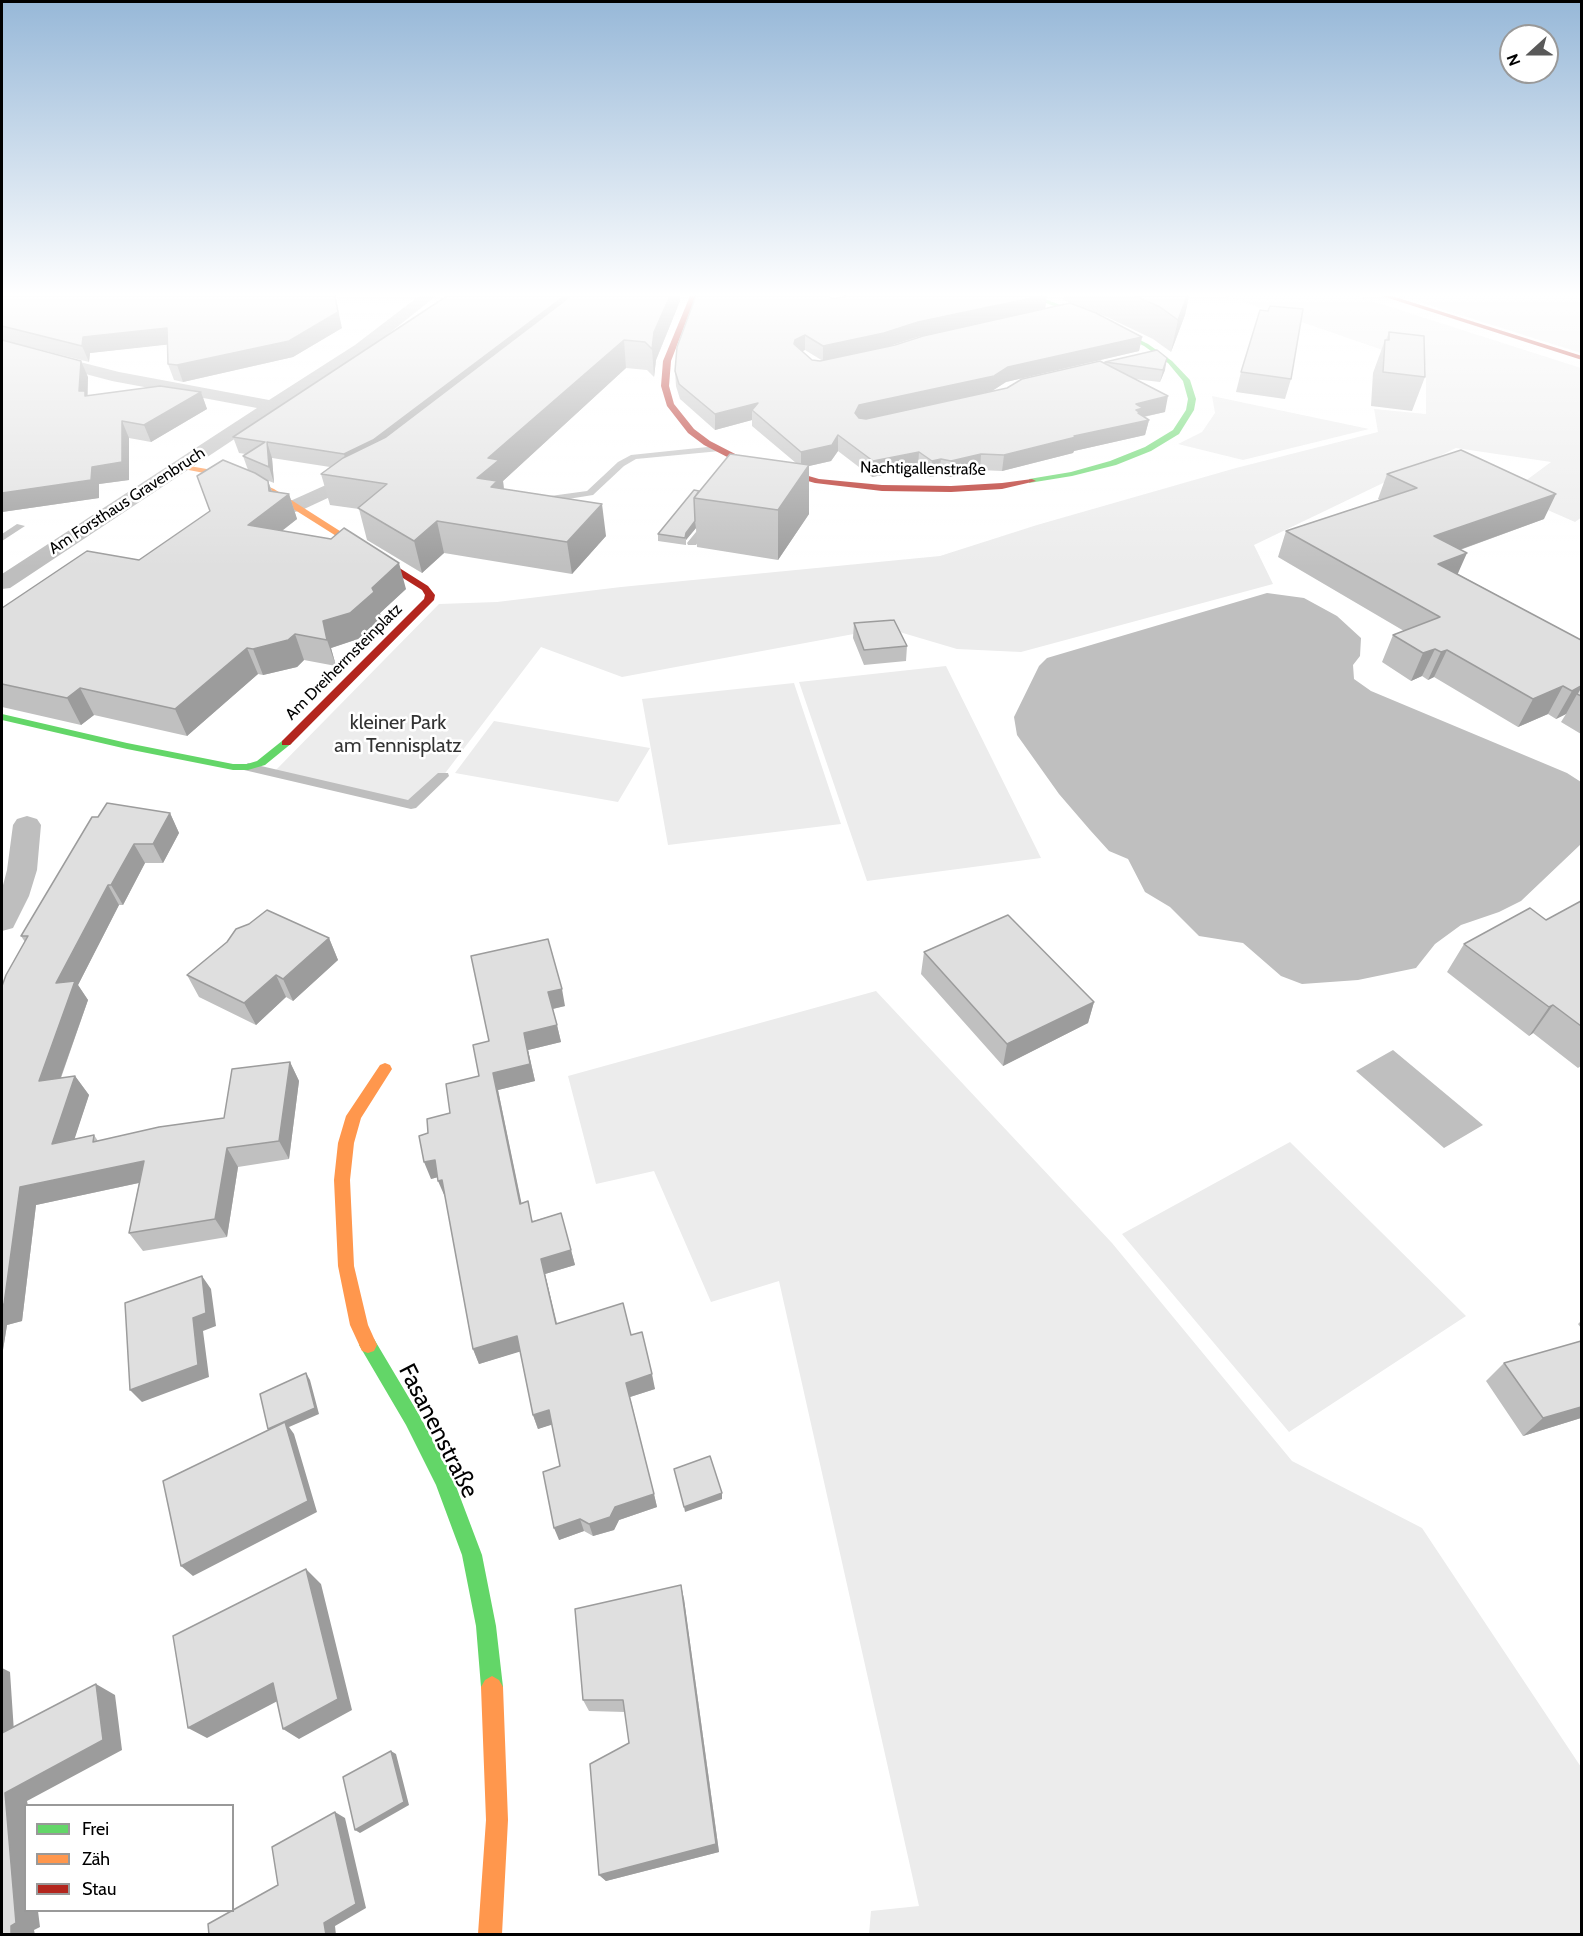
<!DOCTYPE html>
<meta charset="utf-8">
<style>
body{margin:0}
#map{position:relative;width:1583px;height:1936px;overflow:hidden;background:#fff;font-family:Cabin,sans-serif}
canvas{display:block}
.frame{position:absolute;inset:0;border:3px solid #000;pointer-events:none}
.legend{position:absolute;left:24px;top:1804px;width:210px;height:108px;box-sizing:border-box;background:#fff;border:2px solid #999;margin:0;padding:8px 10px;list-style:none;font-size:18px;color:#000}
.legend li{display:flex;align-items:center;gap:12px;height:30px}
.legend b{width:30px;border:2px solid #999}
.north{position:absolute;left:1499px;top:24px;width:60px;height:60px;box-sizing:border-box;background:#fff;border:2px solid #999;border-radius:50%;rotate:249deg;font-size:16px;font-weight:700;line-height:24px;text-align:center;color:#000}
.north::after{content:'';display:block;margin:auto;width:21px;height:27px;background:#595959;clip-path:polygon(50% 0,100% 100%,50% 72%,0 100%)}
</style>
<div id="map">
<canvas width="1583" height="1936"></canvas>
<div class="frame"></div>
<ul class="legend">
<li><b style="height:8px;background:#63d668"></b>Frei</li>
<li><b style="height:8px;background:#ff974d"></b>Zäh</li>
<li><b style="height:8px;background:#b3261e"></b>Stau</li>
</ul>
<div class="north">N</div>
</div>
<script>
const c = document.querySelector('canvas').getContext('2d');
c.lineJoin = 'round';
function paint(path, color) {
  c.fillStyle = color;
  c.fill(path, 'evenodd');
}
function poly(rows) {
  const path = new Path2D();
  for (const r of rows) {
    path.moveTo(r[0], r[1]);
    for (let i = 2; i < r.length; i += 2) path.lineTo(r[i], r[i + 1]);
  }
  return path;
}
function strokePath(path, color, width, dash) {
  c.strokeStyle = color;
  c.lineWidth = width;
  c.lineCap = dash ? 'butt' : 'round';
  c.setLineDash(dash || []);
  c.stroke(path);
}
function write(font, color, halo, rows, align = 'center') {
  c.font = font + ' Cabin,sans-serif';
  c.lineWidth = 5;
  c.setLineDash([]);
  c.textBaseline = 'middle';
  c.strokeStyle = halo;
  c.fillStyle = color;
  for (const [text, x, y, turn = 0] of rows) {
    c.save();
    c.translate(x, y);
    c.rotate((+turn || 0) * Math.PI / 180);
    c.textAlign = isNaN(turn) ? turn : align;
    if (halo) c.strokeText(text, 0, 0);
    c.fillText(text, 0, 0);
    c.restore();
  }
}
const green = poly([
 [1226,296,1356,296,1581,368,1582,517,1575,522,1509,493,1551,462,1456,448,1254,545,1273,584,1021,652,957,649,886,628,622,677,541,647,443,776,411,805,273,773,439,604,497,602,621,587,940,556,1037,525,1236,468,1378,432,1374,409,1426,414,1426,365],
 [1400,296,1581,296,1581,353],
 [1212,396,1369,429,1243,460,1178,444,1202,432,1215,413],
 [946,666,1041,858,867,881,799,682],
 [794,683,841,824,668,845,642,699],
 [494,721,650,748,618,802,455,773],
 [876,991,1112,1243,1292,1461,1422,1528,1581,1767,1581,1934,869,1934,871,1911,919,1906,779,1281,711,1302,654,1171,596,1184,568,1076],
 [1290,1142,1466,1316,1289,1432,1122,1234]
]);
const water = poly([
 [1267,593,1304,598,1337,616,1361,638,1360,656,1353,665,1354,679,1371,691,1567,773,1581,782,1581,844,1521,901,1499,912,1461,925,1435,944,1416,968,1358,980,1302,984,1281,976,1243,943,1199,936,1170,907,1145,892,1128,859,1109,851,1090,830,1059,794,1017,735,1014,717,1039,666,1047,658],
 [1393,1050,1483,1125,1444,1148,1356,1071]
]);
const lane = poly([
 [717,446,720,447,720,451,636,459,624,466,593,495,543,503,538,500,543,497,587,491,618,462,631,455,717,446],
 [705,521,713,523,696,545,688,545,687,543,705,521],
 [17,524,25,526,2,541,2,534,17,524],
 [248,763,408,800,438,773,448,773,449,776,416,808,411,809,244,770,242,767,248,763]
]);
const street = poly([
 [419,296,436,296,367,351,10,588,2,589,2,574,257,408,112,381,2,352,2,342,119,372,269,400,355,345,419,296],
 [366,467,373,469,376,473,373,477,302,510,295,512,288,510,285,506,288,502,366,467],
 [27,816,37,819,41,825,37,870,29,896,13,928,2,931,2,889,7,870,13,825,17,819,27,816]
]);
const fast = poly([
 [1028,296,1037,296,1102,321,1148,344,1172,361,1190,380,1196,399,1194,410,1179,434,1151,451,1116,465,1072,476,1029,483,1029,479,1071,472,1110,461,1145,447,1173,430,1186,410,1188,399,1183,381,1168,363,1144,346,1098,323,1028,296],
 [2,714,127,743,233,764,247,764,257,761,282,741,286,740,292,743,265,765,248,770,233,770,127,749,2,720,2,714],
 [368,1337,374,1339,418,1413,451,1473,482,1555,496,1626,503,1687,499,1694,492,1698,485,1694,481,1687,476,1626,462,1555,436,1485,406,1425,359,1345,362,1339,368,1337]
]);
const slow = poly([
 [178,464,241,475,274,489,376,554,368,556,268,493,236,479,178,468,178,464],
 [385,1063,390,1065,392,1069,361,1118,354,1143,350,1180,354,1266,368,1325,377,1345,374,1351,368,1353,362,1351,350,1325,338,1266,334,1180,338,1143,346,1116,380,1065,385,1063],
 [492,1676,499,1680,503,1687,508,1820,502,1934,478,1934,486,1820,481,1687,485,1680,492,1676]
]);
const jam = poly([
 [690,296,696,296,671,361,669,386,674,404,694,429,710,441,739,456,819,479,882,485,951,486,1002,483,1032,479,1036,481,1002,489,951,492,882,491,815,483,733,460,704,445,688,433,667,406,661,386,663,361,690,296],
 [1382,296,1392,296,1582,356,1582,360,1382,296],
 [368,552,374,552,428,586,435,595,434,600,290,745,282,745,282,741,424,599,425,595,422,590,368,556,368,552]
]);
const wall = poly([
 [2,296,342,328,293,357,183,382,174,380,168,364,168,344,90,353,89,362,30,347,88,377,88,396,201,392,207,409,151,442,129,438,129,480,99,484,99,498,2,512],
 [847,296,1047,296,1045,309,917,337,889,346,1142,337,1139,351,1006,382,992,391,1007,388,1105,362,1165,370,1160,382,1134,379,1165,412,1144,417,1149,420,1145,435,1074,451,1073,453,1002,471,980,470,950,477,939,475,930,477,918,468,872,477,838,451,831,461,809,466,809,514,778,560,697,547,696,528,686,540,686,545,658,541,658,534,699,491,796,463,752,426,752,420,715,430,680,399,676,386,675,371,833,299],
 [805,350,823,361,820,361,812,360,802,351],
 [1064,296,1189,296,1185,315,1171,352,1153,339,1107,317,1063,300],
 [680,301,656,360,654,377,647,370,626,368,503,481,504,489,606,536,572,574,444,553,422,573,367,540,359,509,330,505,321,474,330,467,272,458,274,483,264,479,268,481,272,491,289,494,297,519,282,531,406,589,380,613,381,618,358,639,331,648,336,666,304,660,297,667,263,675,258,674,187,736,94,715,81,725,2,707,2,608,139,560,210,511,248,470,243,456,246,454,239,453,233,437],
 [1268,311,1291,379,1285,399,1236,392,1241,372],
 [1389,332,1425,377,1412,411,1371,406,1373,373,1385,340,1386,340],
 [1387,474,1544,519,1460,550,1458,574,1581,640,1581,734,1561,722,1566,714,1556,719,1548,714,1518,727,1434,677,1428,680,1422,676,1411,681,1382,662,1393,635,1404,631,1278,557,1286,531,1380,500,1378,499],
 [854,623,907,646,906,661,864,665,853,638],
 [170,813,179,833,163,863,145,863,123,905,119,905,78,985,88,1000,61,1078,75,1076,89,1095,74,1139,94,1135,98,1141,224,1118,290,1062,299,1081,289,1159,238,1167,227,1237,143,1251,129,1233,139,1183,36,1205,22,1321,7,1325,3,1350,25,942,21,936],
 [1581,901,1581,1066,1578,1068,1533,1033,1529,1036,1447,972,1464,944,1546,920],
 [329,938,338,960,293,1001,286,997,256,1025,199,997,187,975],
 [924,952,1094,1002,1088,1023,1003,1066,921,974],
 [471,956,565,1006,553,1009,561,1042,528,1050,535,1081,498,1090,521,1203,533,1221,561,1213,575,1265,545,1274,557,1323,631,1335,655,1389,630,1397,657,1507,619,1520,614,1530,593,1536,584,1531,559,1540,560,1466,552,1424,538,1429,533,1415,520,1351,479,1364,473,1349,445,1197,438,1177,431,1179,428,1133,450,1113,479,1076,489,1041],
 [1581,1321,1581,1328,1578,1324],
 [1504,1363,1581,1418,1523,1436,1486,1381],
 [684,1599,719,1852,606,1881,599,1875,629,1743,625,1712,589,1711,583,1700]
]);
const shadedWall = poly([
 [335,296,342,328,293,357,183,382,177,365],
 [566,296,631,296,348,470,344,454,563,297],
 [670,296,680,296,680,301,656,360,654,377,652,349,654,332],
 [1041,296,1047,296,1045,309,917,337,883,348,823,361,823,346,918,322],
 [1187,296,1189,296,1185,315,1171,352,1178,320],
 [167,328,173,344,90,353,89,362,82,346,83,337],
 [805,335,805,350,795,355,795,340],
 [1142,337,1139,351,1006,382,992,391,859,421,855,413,859,405,1008,367],
 [624,340,626,368,503,481,504,491,497,518,477,478,488,458],
 [1167,358,1165,370,1160,382,1163,370],
 [81,361,88,377,87,395,93,407,79,391],
 [201,392,207,409,151,442,144,425],
 [1168,396,1165,412,1142,417,1149,420,1145,435,1074,451,1073,453,1002,471,1004,455,1074,436,1136,404],
 [758,403,752,410,752,420,715,430,715,414],
 [122,421,129,438,129,480,99,484,99,498,2,512,2,493,92,467],
 [838,435,838,451,831,461,809,466,809,514,778,560,778,510,801,468,801,452],
 [267,442,272,458,274,483,269,467],
 [919,452,918,468,872,477,873,461],
 [981,454,980,470,950,477,951,461],
 [941,459,939,475,930,477,932,461],
 [268,481,276,504,289,494,297,519,257,550,248,525,269,491],
 [1556,494,1544,519,1423,563,1434,536],
 [602,504,606,536,572,574,567,542],
 [437,521,444,553,422,573,414,541],
 [695,521,696,528,686,540,686,545,686,533],
 [1467,553,1455,580,1438,564],
 [399,563,406,589,380,613,381,618,358,639,331,648,336,666,327,640,323,621,372,588],
 [295,634,304,660,297,667,263,675,253,649],
 [247,648,258,674,187,736,175,709],
 [1435,649,1422,676,1411,681,1423,653],
 [1447,650,1434,677,1428,680,1441,652],
 [1563,686,1548,714,1518,727,1533,699],
 [1581,687,1566,714,1556,719,1572,691],
 [80,688,94,715,81,725,67,698],
 [170,813,179,833,163,863,153,844],
 [134,844,145,863,123,905,111,885],
 [108,885,119,905,78,985,88,1000,53,1099,39,1081,56,983],
 [329,938,338,960,293,1001,283,979],
 [276,975,286,997,256,1025,244,1003],
 [562,989,565,1006,552,1009,548,992],
 [1094,1002,1088,1023,1003,1066,1007,1044],
 [1553,1005,1533,1033,1529,1036,1549,1007],
 [557,1025,561,1042,528,1050,535,1081,498,1090,525,1220,520,1204,493,1073,524,1033],
 [290,1062,299,1081,289,1159,279,1141],
 [75,1076,89,1095,67,1162,52,1144],
 [227,1148,238,1167,227,1237,215,1219],
 [435,1160,442,1176,431,1179,424,1162],
 [144,1161,157,1179,36,1205,22,1321,7,1325,3,1350,2,1350,2,1305,20,1187],
 [442,1180,445,1197,438,1181],
 [571,1250,575,1265,545,1274,560,1339,556,1324,541,1259],
 [202,1276,211,1289,216,1326,203,1331,209,1377,142,1402,130,1390],
 [517,1336,522,1351,479,1364,473,1349],
 [306,1373,310,1380,319,1414,289,1427,294,1434,317,1512,193,1576,181,1566,273,1435],
 [652,1374,655,1389,630,1397,626,1383],
 [1581,1407,1581,1418,1523,1436,1543,1418],
 [549,1410,554,1424,538,1429,533,1415],
 [722,1493,722,1499,685,1512,684,1507],
 [654,1494,657,1507,619,1520,614,1530,593,1536,589,1524,615,1507],
 [580,1519,584,1531,559,1540,554,1528],
 [306,1569,321,1584,352,1710,299,1739,283,1729],
 [681,1585,684,1599,719,1852,606,1881,599,1875],
 [2,1668,10,1672,15,1747,2,1741],
 [273,1683,289,1695,207,1738,188,1728],
 [96,1684,115,1695,122,1750,27,1801,28,1806,26,1806,26,1911,38,1911,40,1927,34,1930,35,1935,11,1935,5,1793],
 [391,1751,396,1754,409,1805,360,1833,355,1830],
 [335,1812,345,1818,366,1908,335,1926,336,1935,326,1935,324,1923]
]);
const building = poly([
 [2,296,335,296,338,312,289,341,177,365,168,364,167,328,83,337,82,346,2,326,2,296],
 [447,296,566,296,563,297,373,440,344,454,267,442,269,467,243,456,265,442,233,437,447,296],
 [571,296,670,296,654,332,652,349,645,342,624,340,488,458,499,460,477,478,497,481,491,487,602,504,567,542,437,521,414,541,358,508,387,484,321,474,343,458,386,437,571,296],
 [696,296,828,296,833,299,847,296,1041,296,918,322,884,333,823,346,805,335,795,340,794,344,812,360,820,361,895,345,923,336,1070,303,1096,313,1142,337,1008,367,994,376,859,405,855,413,859,418,866,419,1007,388,1022,379,1100,361,1168,396,1136,404,1143,408,1136,410,1141,413,1138,413,1149,420,1074,436,1076,437,1004,455,981,454,951,461,941,459,932,461,919,452,873,461,838,435,832,445,801,452,752,410,758,403,715,414,679,384,675,371,677,347,696,296],
 [1135,296,1187,296,1178,320,1160,307,1135,296],
 [1270,306,1303,309,1291,379,1241,372,1260,310,1268,311,1270,306],
 [1389,332,1424,336,1425,377,1383,372,1385,340,1389,340,1389,332],
 [2,340,81,361,79,391,85,391,85,396,160,386,201,392,144,425,122,421,122,462,92,467,91,480,2,493,2,340],
 [1157,350,1167,358,1163,370,1105,362,1157,350],
 [1461,450,1556,494,1434,536,1467,553,1438,564,1581,640,1581,686,1572,691,1563,686,1533,699,1447,650,1441,652,1435,649,1423,653,1393,635,1440,617,1286,531,1417,488,1387,474,1461,450],
 [730,454,809,465,778,510,694,498,730,454],
 [223,460,255,473,268,481,269,491,289,494,248,525,331,539,344,528,399,563,372,588,374,592,350,613,323,621,327,640,295,634,288,640,253,649,247,648,175,709,80,688,67,698,2,684,2,608,87,551,139,560,210,511,197,476,223,460],
 [694,490,699,491,694,498,695,521,686,533,685,538,658,534,694,490],
 [894,620,907,646,864,650,854,623,894,620],
 [1581,687,1581,696,1577,694,1581,687],
 [107,803,170,813,153,844,134,844,111,885,108,885,56,983,75,981,39,1081,75,1076,52,1144,94,1135,93,1142,159,1127,224,1118,232,1069,290,1062,279,1141,227,1148,215,1219,129,1233,144,1161,20,1187,4,1304,2,1305,2,986,6,975,28,936,21,936,92,817,98,817,107,803],
 [1581,901,1581,1026,1553,1005,1549,1007,1464,944,1530,908,1546,920,1581,901],
 [267,910,329,938,283,979,276,975,244,1003,187,975,227,942,236,929,249,924,267,910],
 [1008,915,1094,1002,1007,1044,924,952,1008,915],
 [548,939,562,989,548,992,557,1025,524,1033,530,1064,493,1073,520,1204,528,1201,532,1222,561,1213,571,1250,541,1259,556,1324,623,1303,631,1335,642,1332,652,1374,626,1383,654,1494,615,1507,610,1517,589,1524,580,1519,554,1528,543,1472,560,1466,549,1410,533,1415,517,1336,473,1349,442,1180,438,1181,435,1160,424,1162,419,1136,428,1133,427,1119,450,1113,446,1084,479,1076,473,1045,489,1041,471,956,548,939],
 [202,1276,206,1313,193,1318,198,1365,130,1390,125,1303,202,1276],
 [1581,1341,1581,1407,1543,1418,1504,1363,1581,1341],
 [306,1373,315,1408,268,1429,260,1394,306,1373],
 [285,1422,308,1501,181,1566,163,1481,285,1422],
 [710,1456,722,1493,684,1507,674,1469,710,1456],
 [306,1569,338,1699,283,1729,273,1683,188,1728,173,1636,306,1569],
 [681,1585,716,1844,599,1875,590,1764,629,1743,623,1700,583,1700,575,1609,681,1585],
 [96,1684,103,1740,5,1793,16,1923,11,1926,11,1935,2,1935,2,1733,96,1684],
 [391,1751,404,1802,355,1830,343,1777,391,1751],
 [335,1812,356,1904,324,1923,326,1935,209,1935,208,1924,278,1885,272,1847,335,1812]
]);
const farStreetnames = [
 ["Nachtigallenstraße",923,469,1],
 ["Am Forsthaus Gravenbruch",127,501,-33],
 ["Am Dreiherrnsteinplatz",344,662,-45]
];
const parkNames = [
 ["kleiner Park",398,723],
 ["am Tennisplatz",398,746]
];
const nearStreetnames = [
 ["Fasanenstraße",438,1431,63]
];
paint(green, '#ececec');
paint(water, '#bfbfbf');
paint(lane, '#bebebe');
paint(street, '#bebebe');
paint(fast, '#63d668');
paint(slow, '#ff974d');
paint(jam, '#b3261e');
paint(wall, '#c0c0c0');
paint(shadedWall, '#9c9c9c');
paint(building, '#dfdfdf');
strokePath(building, '#9c9c9c', 1.5);
const sky = c.createLinearGradient(0, 0, 0, 567);
sky.addColorStop(0, '#97b8d8');
sky.addColorStop(0.52, '#fff');
sky.addColorStop(1, '#ffffff00');
c.fillStyle = sky;
c.fillRect(0, 0, 1583, 567);
write('16px', '#000', '#fff', farStreetnames);
write('20px', '#333', '#fff', parkNames);
write('24px', '#000', '#fff', nearStreetnames);
</script>
